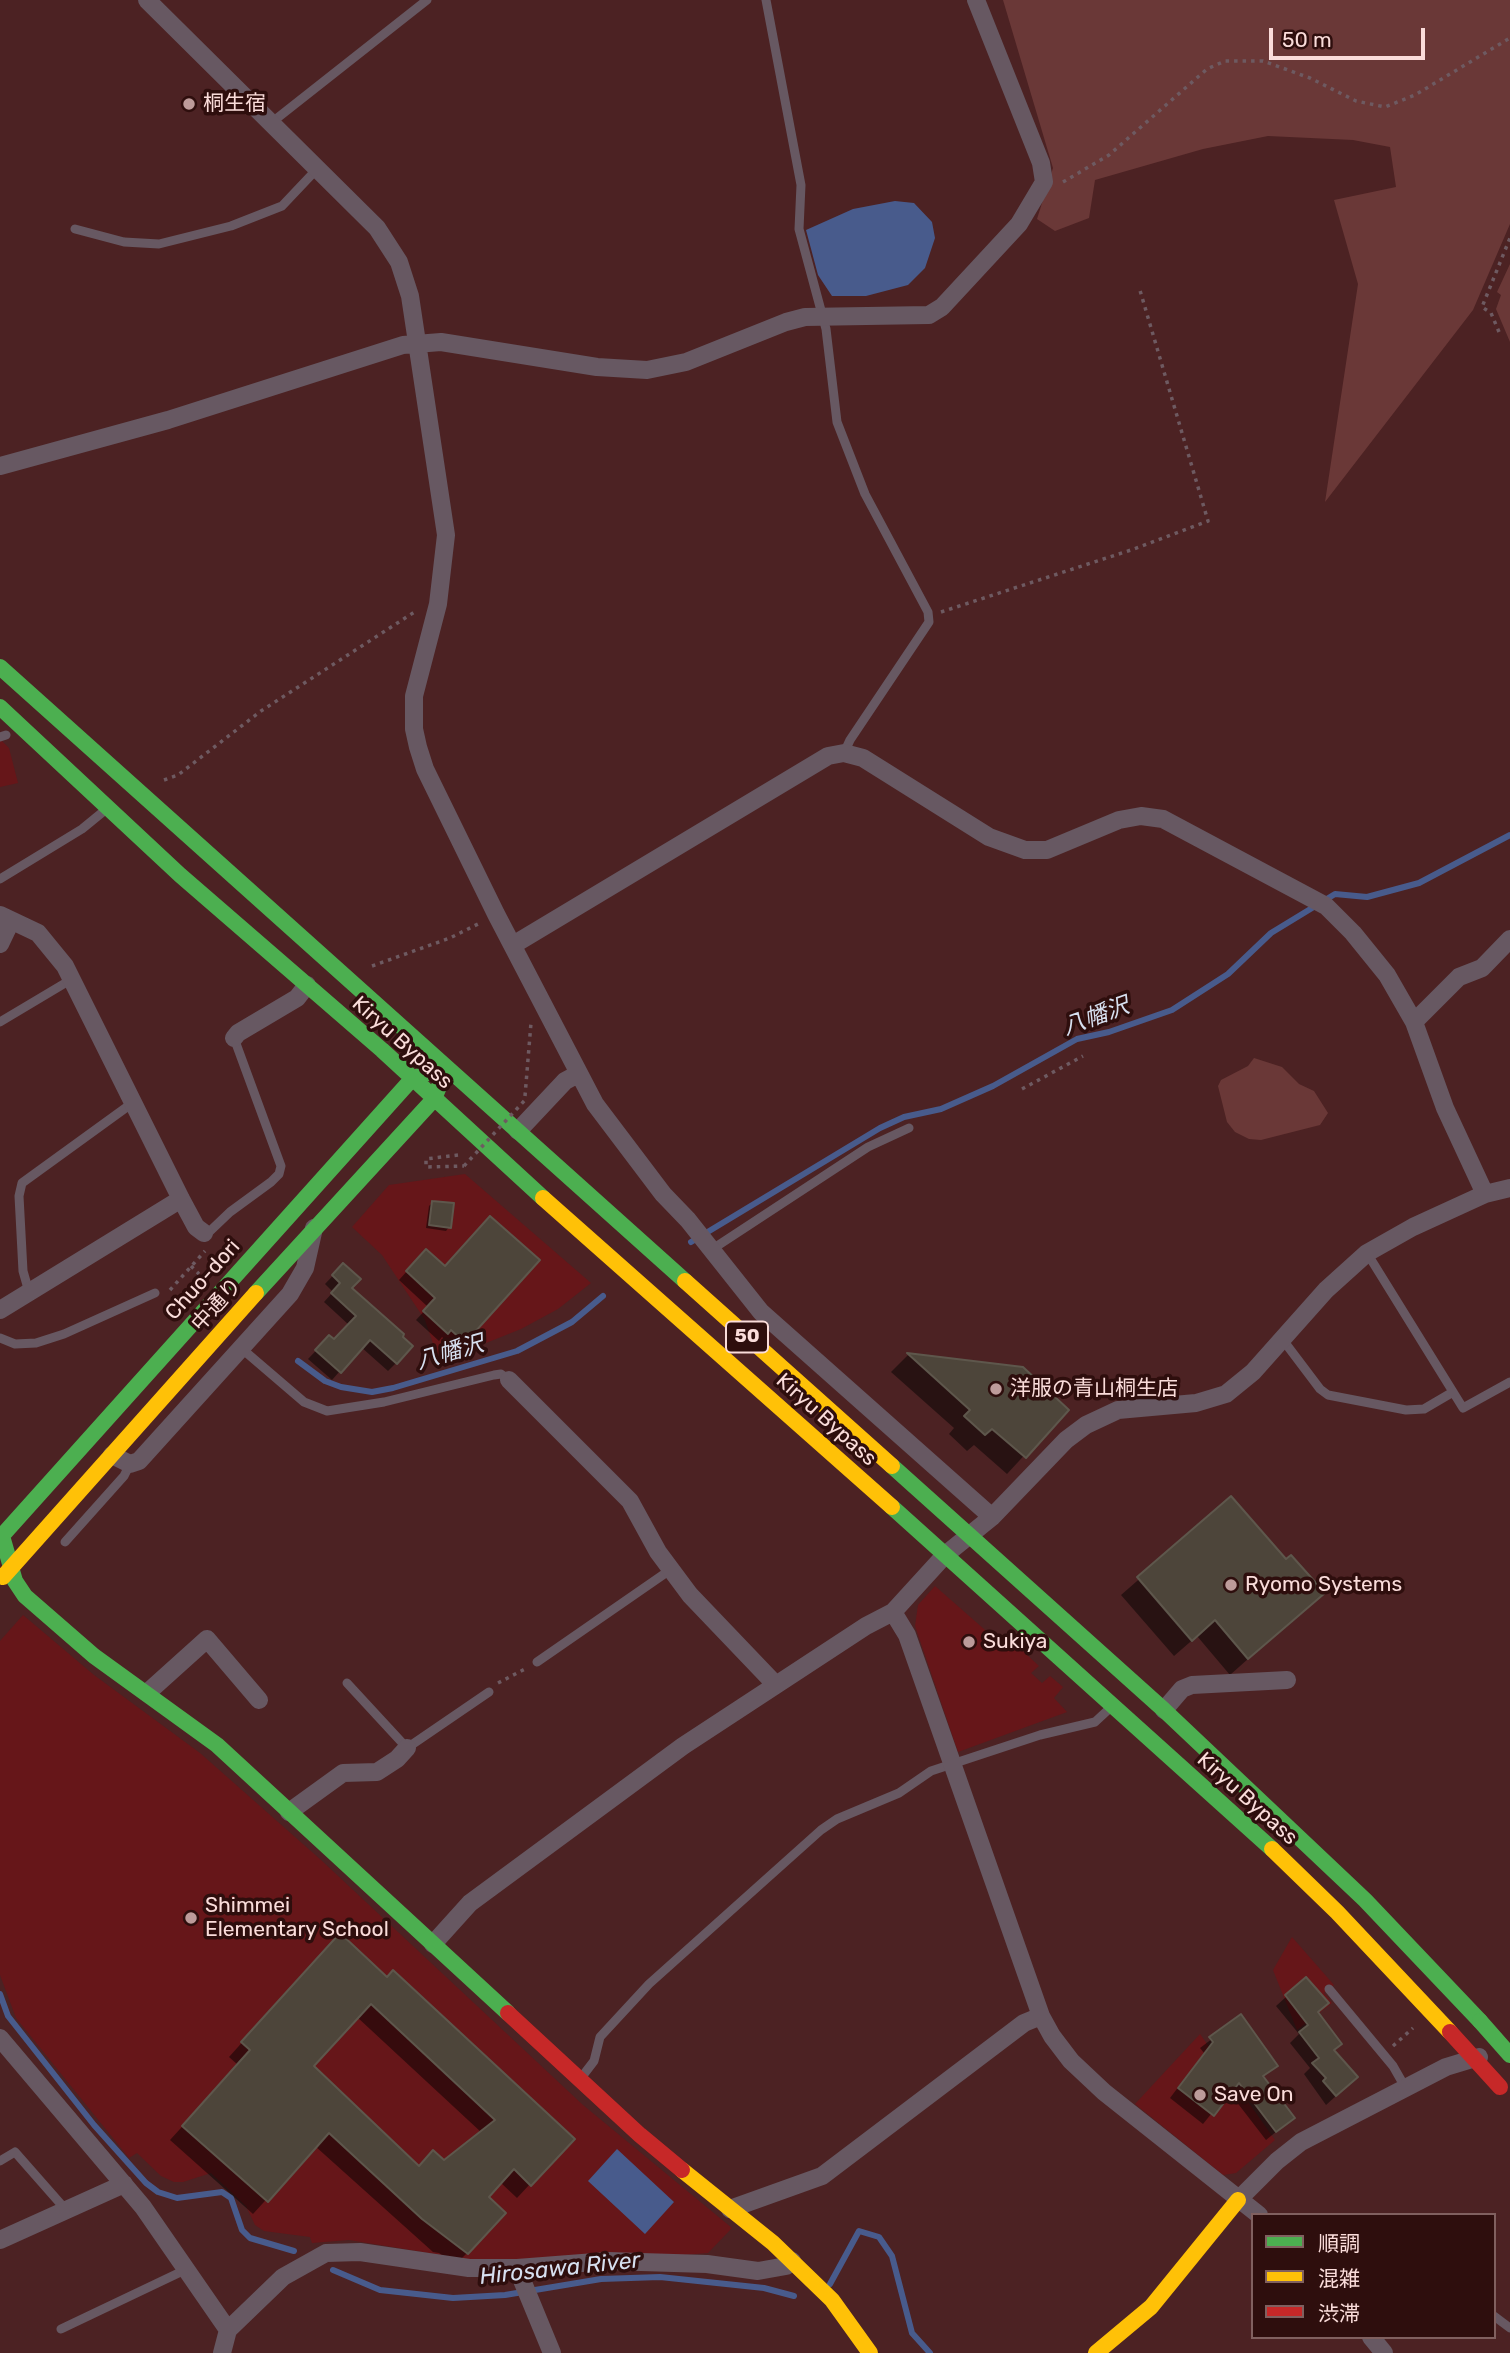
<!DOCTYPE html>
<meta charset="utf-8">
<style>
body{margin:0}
#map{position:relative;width:1510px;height:2353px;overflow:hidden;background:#4c2223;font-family:Rubik,"Noto Sans JP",sans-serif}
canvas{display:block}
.legend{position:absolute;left:1251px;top:2213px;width:245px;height:126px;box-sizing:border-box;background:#2e0e0d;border:2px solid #80605f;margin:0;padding:9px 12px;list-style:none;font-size:21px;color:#fadcda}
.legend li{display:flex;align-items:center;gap:14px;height:35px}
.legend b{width:35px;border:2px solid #80605f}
.scale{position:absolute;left:1269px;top:28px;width:156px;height:32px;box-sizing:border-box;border:4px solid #fadcda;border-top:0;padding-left:9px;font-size:21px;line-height:24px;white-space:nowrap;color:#fadcda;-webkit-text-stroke:5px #2e0e0d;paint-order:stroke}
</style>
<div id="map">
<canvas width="1510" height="2353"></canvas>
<ul class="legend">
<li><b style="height:9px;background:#4caf50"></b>順調</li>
<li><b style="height:9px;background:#ffc107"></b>混雑</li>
<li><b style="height:9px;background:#c62828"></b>渋滞</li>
</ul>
<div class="scale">50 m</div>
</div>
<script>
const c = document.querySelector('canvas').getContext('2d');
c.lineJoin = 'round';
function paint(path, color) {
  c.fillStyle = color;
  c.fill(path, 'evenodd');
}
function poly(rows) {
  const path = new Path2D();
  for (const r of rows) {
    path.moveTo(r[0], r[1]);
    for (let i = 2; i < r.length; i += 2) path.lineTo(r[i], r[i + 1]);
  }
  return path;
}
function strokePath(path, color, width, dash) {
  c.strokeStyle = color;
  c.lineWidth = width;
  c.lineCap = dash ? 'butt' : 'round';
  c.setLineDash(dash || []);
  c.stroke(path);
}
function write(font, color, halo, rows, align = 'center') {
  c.font = font + ' Rubik,"Noto Sans JP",sans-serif';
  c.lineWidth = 7;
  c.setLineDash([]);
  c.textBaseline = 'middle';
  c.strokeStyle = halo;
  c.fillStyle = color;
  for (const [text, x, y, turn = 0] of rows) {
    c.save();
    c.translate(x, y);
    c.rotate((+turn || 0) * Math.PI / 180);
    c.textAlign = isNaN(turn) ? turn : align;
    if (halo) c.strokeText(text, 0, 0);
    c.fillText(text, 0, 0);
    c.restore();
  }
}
const built = poly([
 [0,739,9,748,18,783,0,787],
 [465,1174,591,1283,558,1309,521,1329,476,1347,437,1355,425,1320,382,1255,352,1227,389,1185],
 [935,1586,1001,1644,1008,1637,1039,1666,1031,1673,1042,1683,1050,1676,1063,1687,1054,1698,1067,1712,958,1752,915,1626,918,1605],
 [23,1615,94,1675,200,1753,321,1860,583,2105,732,2228,708,2253,608,2261,466,2259,349,2240,312,2243,310,2237,264,2231,255,2225,246,2206,211,2173,183,2182,174,2182,161,2176,137,2153,129,2158,16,2018,0,1975,0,1641],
 [1292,1937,1334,1985,1324,1993,1332,2003,1297,2030,1273,1970],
 [1200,2034,1275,2140,1236,2173,1223,2175,1135,2104]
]);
const green = poly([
 [1003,0,1510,0,1510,224,1473,310,1325,502,1358,284,1334,200,1396,187,1390,147,1353,140,1268,136,1203,149,1095,180,1089,218,1055,231,1037,219,1053,168],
 [1510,264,1510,342,1496,309,1501,295,1497,292],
 [1254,1058,1282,1067,1299,1084,1314,1091,1328,1113,1320,1125,1261,1140,1249,1139,1235,1132,1227,1122,1218,1086,1221,1080,1248,1066]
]);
const water = poly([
 [895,201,914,203,932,222,935,238,925,268,908,285,866,296,832,296,818,275,806,230,853,209],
 [617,2149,674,2202,645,2234,588,2181]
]);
const shadow = poly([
 [433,1202,449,1227,446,1231,426,1228,429,1206],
 [418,1259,445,1268,537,1260,456,1350,442,1337,439,1341,416,1320,428,1307,399,1280],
 [343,1265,350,1288,396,1363,388,1371,361,1347,332,1380,308,1359,329,1337,334,1341,349,1325,324,1302,333,1292,325,1284],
 [908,1355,1022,1369,1066,1410,1007,1474,974,1445,967,1451,949,1434,954,1428,891,1372],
 [1231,1499,1286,1562,1322,1593,1230,1675,1197,1636,1174,1656,1121,1595],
 [326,1949,386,1979,572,2139,517,2198,500,2182,486,2197,468,2252,455,2265,439,2253,433,2252,315,2146,253,2214,170,2140,238,2065,229,2057],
 [357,2017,482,2133,444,2162,418,2168,312,2066],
 [1306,1979,1346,2087,1326,2105,1304,2074,1310,2068,1290,2043,1299,2034,1276,2006],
 [1241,2017,1276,2065,1262,2078,1293,2118,1266,2140,1229,2092,1203,2124,1170,2098,1204,2053,1200,2048]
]);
const stream = poly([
 [691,1242,880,1128,904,1117,941,1109,993,1086,1077,1039,1109,1032,1172,1010,1228,974,1271,933,1335,894,1367,897,1419,883,1510,835],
 [298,1361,325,1381,341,1387,372,1392,393,1388,517,1351,572,1322,603,1296],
 [0,1994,8,2016,94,2125,146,2183,158,2192,177,2198,222,2192,231,2198,242,2230,250,2238,294,2251],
 [333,2270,380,2290,453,2298,505,2295,601,2279,660,2277,764,2288,794,2296],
 [830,2284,859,2231,879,2237,892,2256,912,2333,930,2353]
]);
const building = poly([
 [432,1201,454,1203,451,1228,429,1225,432,1201],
 [490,1216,540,1260,465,1343,451,1330,448,1334,423,1311,435,1298,406,1271,426,1249,445,1266,490,1216],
 [343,1263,361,1279,352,1288,404,1334,403,1337,413,1346,397,1364,370,1340,341,1373,315,1350,329,1335,334,1339,356,1316,331,1293,340,1283,332,1275,343,1263],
 [907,1353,1023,1367,1069,1410,1026,1458,992,1429,985,1435,964,1416,970,1410,907,1353],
 [1231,1496,1286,1559,1291,1555,1325,1593,1248,1659,1215,1620,1192,1641,1137,1577,1231,1496],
 [340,1933,387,1977,393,1970,575,2139,531,2186,514,2169,489,2197,506,2213,468,2254,422,2219,329,2133,268,2202,182,2126,250,2050,241,2042,340,1933],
 [371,2004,495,2120,444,2160,433,2150,419,2166,314,2066,371,2004],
 [1306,1977,1329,2003,1318,2012,1342,2044,1334,2050,1358,2077,1336,2096,1323,2081,1326,2078,1312,2063,1319,2058,1299,2032,1308,2025,1285,1995,1306,1977],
 [1241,2014,1278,2066,1263,2076,1295,2118,1276,2132,1239,2083,1214,2116,1178,2088,1213,2042,1209,2037,1241,2014]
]);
const path = poly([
 [1063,182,1109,155,1207,69,1225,61,1263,61,1310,78,1356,101,1385,107,1415,95,1510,38],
 [1499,332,1491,313,1482,307,1510,238],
 [941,612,1131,550,1208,521,1139,287],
 [164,780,178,775,261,711,416,611],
 [372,966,450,938,482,922],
 [1022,1089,1083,1056],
 [525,1096,531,1023],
 [458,1155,426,1159,426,1167,464,1166],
 [191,1266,199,1274],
 [170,1290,205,1251],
 [498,1683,525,1669],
 [1393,2046,1413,2028]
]);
const lane = poly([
 [766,0,801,185,799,229,826,329,837,422,865,494,928,612,929,622,850,740,844,753],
 [271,123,427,0],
 [75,229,124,242,159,244,231,226,282,206,317,169],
 [0,737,6,735],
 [0,879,82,829,104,811],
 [0,1022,72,979],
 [204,1233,208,1233,230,1212,271,1182,279,1174,281,1166,234,1038],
 [711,1250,868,1147,909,1128],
 [1367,1253,1463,1408,1510,1382],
 [29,1292,23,1271,19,1196,22,1183,131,1104],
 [0,1338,15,1344,36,1343,64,1334,155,1293],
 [1283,1340,1320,1389,1328,1395,1406,1410,1424,1409,1453,1392],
 [241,1348,304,1402,327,1411,384,1402,494,1375,501,1374,509,1380],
 [65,1542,124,1476,130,1464],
 [537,1662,670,1570],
 [347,1683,407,1748,489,1692],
 [1329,1989,1393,2066,1405,2087],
 [581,2078,594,2061,600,2037,649,1984,821,1830,837,1819,899,1793,931,1771,1040,1735,1095,1722,1109,1709],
 [0,2161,15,2152,66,2210],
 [1494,2316,1510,2328],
 [61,2329,187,2269]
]);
const street = poly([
 [147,0,377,228,399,262,410,296,446,535,438,604,414,696,414,729,418,747,425,769,496,914,595,1104,663,1194,688,1220,761,1312,992,1517],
 [0,466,168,420,403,345,441,342,597,367,647,370,686,362,786,322,805,317,929,315,942,307,1019,224,1044,182,1041,163,976,0],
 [0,915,38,933,65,966,181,1199,196,1227,204,1233],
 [0,944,11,921],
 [513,945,828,756,844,753,863,758,989,837,1025,850,1047,850,1119,820,1141,816,1163,819,1326,906,1353,933,1387,975,1414,1022,1445,1108,1485,1194],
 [1414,1022,1459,977,1482,968,1510,939],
 [234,1038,238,1033,297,998,307,985],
 [518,1131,565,1081,578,1074],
 [0,1310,181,1199],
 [509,1380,630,1501,658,1552,690,1595,776,1685],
 [112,1455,130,1464,139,1461,290,1294,305,1268,314,1228],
 [893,1612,907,1635,1041,2016,1052,2036,1071,2061,1104,2092,1259,2215],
 [147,1693,207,1639,259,1700],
 [1164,1710,1182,1689,1192,1685,1287,1680],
 [289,1812,343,1773,377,1772,397,1759,407,1748],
 [433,1944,470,1903,683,1746,866,1626,893,1612,945,1555,992,1517,1066,1440,1086,1425,1118,1410,1196,1403,1226,1394,1253,1372,1326,1290,1367,1253,1413,1227,1485,1194,1510,1188],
 [0,2038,143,2207,228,2330],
 [1238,2200,1277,2161,1301,2142,1446,2067,1479,2057],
 [730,2209,822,2176,1024,2023,1041,2016],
 [0,2240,124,2184],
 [517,2268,552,2353],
 [1371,2337,1384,2353],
 [222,2353,228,2330,283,2277,326,2253,360,2252,469,2268,517,2268,608,2261,707,2264,758,2271,786,2266,792,2261]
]);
const fast = poly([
 [0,667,685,1281],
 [0,707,180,875,382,1050,543,1198],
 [256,1293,434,1099,440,1084],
 [892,1466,1164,1710,1365,1900,1480,2021],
 [892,1507,1272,1849],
 [2,1536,15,1581,25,1596,94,1656,217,1745,508,2013],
 [0,1538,412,1079,427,1073]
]);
const slow = poly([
 [543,1198,892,1507],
 [685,1281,892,1466],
 [3,1577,256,1293],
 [1272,1849,1337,1912,1450,2032],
 [682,2170,773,2243,832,2300,870,2353],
 [1096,2353,1151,2307,1238,2200]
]);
const jam = poly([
 [508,2013,640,2135,682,2170]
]);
const pathBridge = poly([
 [464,1166,525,1100]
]);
const fastBridge = poly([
 [1480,2021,1510,2055]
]);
const jamBridge = poly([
 [1450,2032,1500,2087]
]);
const markers = [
 [189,104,7,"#bd9b9a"],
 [996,1389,7,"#bd9b9a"],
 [1231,1585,7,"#bd9b9a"],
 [969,1642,7,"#bd9b9a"],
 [191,1918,7,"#bd9b9a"],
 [1200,2095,7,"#bd9b9a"]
];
const shields = [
 [747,1337,42]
];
const shieldNames = [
 ["50",747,1337]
];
const poiNames = [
 ["桐生宿",203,104],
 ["洋服の青山桐生店",1010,1389],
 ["Ryomo Systems",1245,1585],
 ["Sukiya",983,1642],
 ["Shimmei",205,1906],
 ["Elementary School",205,1930],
 ["Save On",1214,2095]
];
const streetNames = [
 ["Kiryu Bypass",402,1043,42],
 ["Chuo-dori",203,1280,-48],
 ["中通り",217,1305,-48],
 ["Kiryu Bypass",826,1420,42],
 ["Kiryu Bypass",1247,1799,42]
];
const waterNames = [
 ["八幡沢",1096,1017,-20],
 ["八幡沢",450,1353,-16],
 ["Hirosawa River",560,2269,-6]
];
paint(built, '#661619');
paint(green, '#6a3837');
paint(water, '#485b8c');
paint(shadow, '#0007');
strokePath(stream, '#485b8c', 6);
paint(building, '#4d453a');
strokePath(building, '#5e574c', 2);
strokePath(path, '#6e5a61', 3.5, [3.5, 5]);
strokePath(lane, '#675862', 9);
strokePath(street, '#675862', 18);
strokePath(fast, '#4caf50', 16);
strokePath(slow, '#ffc107', 16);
strokePath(jam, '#c62828', 16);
strokePath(pathBridge, '#6e5a61', 3.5, [3.5, 5]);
strokePath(fastBridge, '#4caf50', 16);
strokePath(jamBridge, '#c62828', 16);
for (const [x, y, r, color] of markers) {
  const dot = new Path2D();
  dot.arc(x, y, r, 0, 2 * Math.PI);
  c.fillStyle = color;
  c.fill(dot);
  strokePath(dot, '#2e0e0d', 2.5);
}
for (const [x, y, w] of shields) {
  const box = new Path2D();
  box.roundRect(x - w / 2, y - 15.5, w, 31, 5);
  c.fillStyle = '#2e0e0d';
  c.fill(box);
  strokePath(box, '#fadcda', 2);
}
write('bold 19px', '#fadcda', null, shieldNames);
write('21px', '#fadcda', '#2e0e0d', poiNames, 'left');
write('21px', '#fadcda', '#2e0e0d', streetNames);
write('italic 23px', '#d6dfef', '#2e0e0d', waterNames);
</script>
